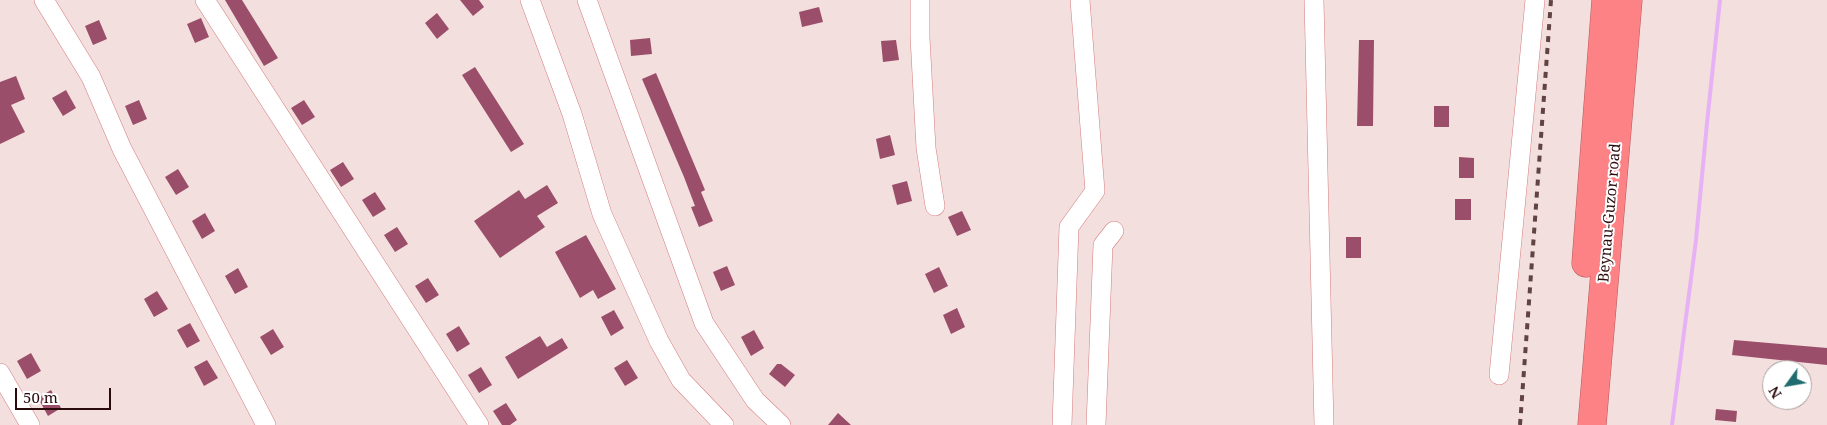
<!DOCTYPE html>
<style>
body{margin:0}
#map{position:relative;width:1827px;height:425px;overflow:hidden;background:#f3dfde;font-family:"Noto Serif",serif}
canvas{display:block}
.north{position:absolute;left:1762px;top:360px;width:50px;height:50px;box-sizing:border-box;background:#fff;border:1px solid #aa9d9e;border-radius:50%;rotate:238deg;font-size:14px;font-weight:700;line-height:20px;text-align:center;color:#2b0a0c}
.north::after{content:'';display:block;margin:auto;width:18px;height:22px;background:#1f6b6e;clip-path:polygon(50% 0,100% 100%,50% 72%,0 100%)}
.scale{position:absolute;left:15px;top:388px;width:96px;height:22px;box-sizing:border-box;border:2px solid #2b0a0c;border-top:0;padding-left:6px;font-size:15px;line-height:18px;white-space:nowrap;color:#2b0a0c;-webkit-text-stroke:4px #fff;paint-order:stroke}
</style>
<div id="map">
<canvas width="1827" height="425"></canvas>
<div class="north">N</div>
<div class="scale">50 m</div>
</div>
<script>
const c = document.querySelector('canvas').getContext('2d');
c.lineJoin = 'round';
function poly(rows) {
  const path = new Path2D();
  for (const r of rows) {
    path.moveTo(r[0], r[1]);
    for (let i = 2; i < r.length; i += 2) path.lineTo(r[i], r[i + 1]);
  }
  return path;
}
function strokePath(path, color, width, dash) {
  c.strokeStyle = color;
  c.lineWidth = width;
  c.lineCap = dash ? 'butt' : 'round';
  c.setLineDash(dash || []);
  c.stroke(path);
}
function paint(path, color) {
  c.fillStyle = color;
  c.fill(path, 'evenodd');
}
function write(font, color, halo, rows, align = 'center') {
  c.font = font + ' "Noto Serif",serif';
  c.lineWidth = 4;
  c.setLineDash([]);
  c.textBaseline = 'middle';
  c.strokeStyle = halo;
  c.fillStyle = color;
  for (const [text, x, y, turn = 0] of rows) {
    c.save();
    c.translate(x, y);
    c.rotate((+turn || 0) * Math.PI / 180);
    c.textAlign = isNaN(turn) ? turn : align;
    if (halo) c.strokeText(text, 0, 0);
    c.fillText(text, 0, 0);
    c.restore();
  }
}
const stream = poly([
 [1672,425,1696,240,1707,123,1720,0]
]);
const building = poly([
 [225,0,242,0,278,58,264,66],
 [460,0,479,0,484,7,473,16],
 [819,7,823,22,802,27,799,12],
 [437,13,449,29,437,39,425,23],
 [201,18,209,37,195,43,187,24],
 [99,20,107,39,93,45,85,26],
 [650,38,652,54,631,56,630,40],
 [896,40,899,60,883,62,881,41],
 [1359,40,1374,40,1373,126,1357,126],
 [475,67,524,144,511,152,462,75],
 [656,73,705,190,701,192,713,221,699,227,691,207,695,206,684,177,642,79],
 [16,76,25,99,11,105,25,132,0,144,0,82],
 [66,90,76,108,63,116,52,98],
 [139,100,147,119,133,125,125,106],
 [304,100,315,117,302,125,291,108],
 [1434,106,1449,106,1449,127,1434,127],
 [890,135,895,155,880,159,876,139],
 [1459,157,1474,158,1474,178,1459,178],
 [343,162,354,179,341,187,330,170],
 [178,169,189,187,176,195,165,177],
 [907,181,912,201,897,205,892,185],
 [547,185,558,203,537,216,545,227,500,258,474,221,519,190,525,199],
 [375,192,386,209,373,217,362,200],
 [1455,199,1471,199,1471,220,1455,220],
 [962,211,971,230,957,236,948,217],
 [205,213,215,231,202,239,192,221],
 [397,227,408,244,395,252,384,235],
 [586,235,616,289,598,299,593,290,580,298,555,252],
 [1346,237,1361,237,1361,258,1346,258],
 [727,266,735,285,721,291,713,272],
 [939,267,948,286,934,293,925,274],
 [238,268,248,287,235,294,225,276],
 [428,278,439,295,426,303,415,286],
 [157,291,168,309,154,317,144,299],
 [957,308,965,327,951,334,943,315],
 [614,310,624,328,611,336,601,317],
 [190,323,200,341,187,348,177,330],
 [459,326,470,344,457,352,446,334],
 [273,329,284,347,271,355,260,337],
 [754,330,764,348,751,356,741,337],
 [540,336,547,347,562,338,568,348,518,379,505,357],
 [1734,340,1827,348,1827,365,1732,355],
 [31,353,41,371,27,379,17,361],
 [207,360,218,378,204,386,194,367],
 [627,360,638,378,625,386,614,368],
 [777,364,781,364,795,375,785,387,769,374],
 [481,367,492,385,479,393,468,375],
 [51,390,61,408,48,416,38,398],
 [506,403,517,420,510,425,502,425,493,411],
 [1716,409,1737,411,1736,422,1715,420],
 [838,413,851,425,828,425]
]);
const minor = poly([
 [44,0,91,77,122,149,266,425],
 [205,0,479,425],
 [530,0,572,114,602,214,659,341,681,380,724,425],
 [587,0,704,323,755,400,781,425],
 [920,0,920,37,926,148,935,206],
 [1314,0,1324,425],
 [0,373,30,425],
 [1499,375,1535,0],
 [1062,425,1069,227,1095,191,1080,0],
 [1096,425,1103,245,1114,231]
]);
const highway = poly([
 [1586,263,1606,0],
 [1592,425,1628,0]
]);
const rail = poly([
 [1520,425,1551,0]
]);
const streetNames = [
 ["Beynau-Guzor road",1610,213,-85]
];
strokePath(stream, '#e6b2f5', 4);
paint(building, '#9b4e69');
strokePath(minor, '#d47c7e', 20);
strokePath(highway, '#b4585b', 29);
strokePath(minor, '#fff', 19);
strokePath(highway, '#fd8286', 28);
strokePath(rail, '#614344', 4, [6, 6]);
write('15px', '#2b0a0c', '#fff', streetNames);
</script>
